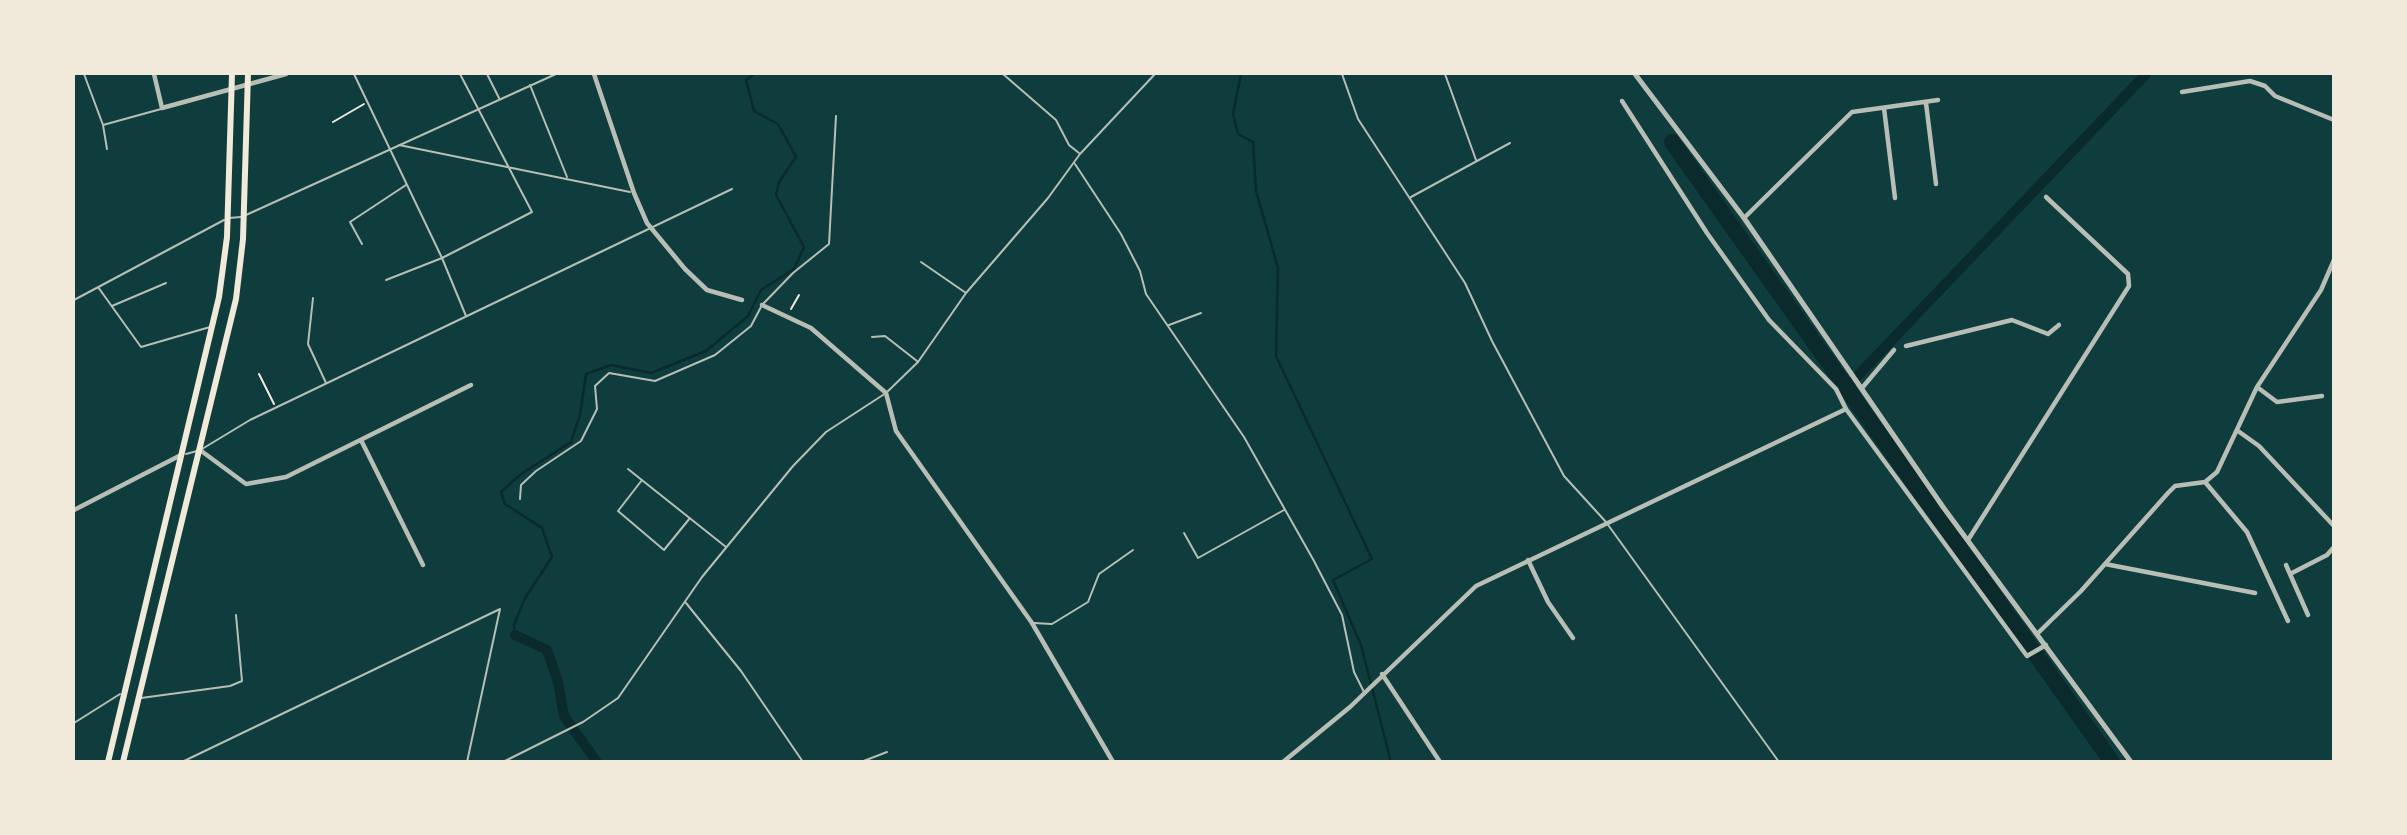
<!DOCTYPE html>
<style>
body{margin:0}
#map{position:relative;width:2407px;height:835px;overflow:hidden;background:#0f3d3e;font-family:Helvetica,sans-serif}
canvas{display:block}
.frame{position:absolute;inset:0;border:75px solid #f1e9da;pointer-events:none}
</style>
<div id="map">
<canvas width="2407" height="835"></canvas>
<div class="frame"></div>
</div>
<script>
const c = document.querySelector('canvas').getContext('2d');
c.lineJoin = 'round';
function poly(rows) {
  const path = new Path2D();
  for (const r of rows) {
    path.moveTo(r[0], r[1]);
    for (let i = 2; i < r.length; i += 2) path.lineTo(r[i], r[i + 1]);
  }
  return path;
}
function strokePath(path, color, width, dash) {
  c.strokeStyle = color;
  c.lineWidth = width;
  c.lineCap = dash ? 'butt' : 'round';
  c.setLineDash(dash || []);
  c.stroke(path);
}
const stream = poly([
 [1241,74,1233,114,1238,134,1253,142,1256,191,1278,268,1276,356,1372,559,1333,580,1361,645,1391,762],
 [515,635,514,625,525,598,552,557,542,528,505,504,501,492,521,474,571,442,580,415,586,374,611,365,651,373,706,351,748,316,761,290,794,269,804,247,776,195,779,182,796,157,778,124,754,111,746,80,754,74]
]);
const canal = poly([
 [1846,388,2146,74],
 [515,635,547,650,558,682,564,716,597,762]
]);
const river = poly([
 [1672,142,2112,762]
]);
const path = poly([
 [333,122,364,104],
 [791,309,799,295],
 [259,374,274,404]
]);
const service = poly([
 [84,74,103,125,107,149],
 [354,74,442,258,466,316],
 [487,74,499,98],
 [1003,74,1056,120,1069,145,1079,153],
 [1342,74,1358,119,1465,283,1492,341,1564,476,1606,522,1779,762],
 [1445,74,1476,160],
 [530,85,567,177],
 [103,125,161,109],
 [399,145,630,192],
 [1075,164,1121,234,1140,271,1146,294,1244,437,1314,561,1342,615,1354,672,1364,692],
 [1411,197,1510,143],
 [246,215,556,74],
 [229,218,241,217],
 [362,244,350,222,406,185],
 [921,262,966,293],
 [386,280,442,258,532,212,460,74],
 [98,287,141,347,210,327],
 [313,298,308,344,326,383],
 [74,300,224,220],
 [112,306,166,283],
 [1169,325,1201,313],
 [872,337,885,336,917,361],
 [202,449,250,420,732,189],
 [186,454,197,451],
 [628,469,726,547],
 [642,480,618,511,664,550,690,518],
 [520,499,521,485,536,471,581,441,597,409,595,386,609,373,655,381,715,355,751,326,762,305,793,273,829,244,836,116],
 [1184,533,1198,558,1284,510],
 [686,603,741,671,803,762],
 [1034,623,1052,624,1088,602,1099,574,1133,550],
 [141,698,230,686,242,681,236,615],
 [74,723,120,694],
 [182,762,500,609],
 [467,762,500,609],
 [503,762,583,722,618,698,702,577,793,466,826,432,886,393,918,362,966,293,1048,198,1080,154,1155,74],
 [861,762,887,752]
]);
const minor = poly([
 [154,74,162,108,286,74],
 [594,74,634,193,647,223,685,269,707,290,742,300],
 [2182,92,2250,81,2265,86,2275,96,2334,120],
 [1622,101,1707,233,1769,320,1836,389,1846,409,2027,656,2046,645],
 [1926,103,1936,184],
 [1884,108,1895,198],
 [1744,218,1852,112,1938,100],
 [762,305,811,328,886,393,896,431,1032,623,1113,762],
 [1906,346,2012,320,2048,334,2059,325],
 [2257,387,2277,402,2322,396],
 [1862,388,1894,350],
 [2238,431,2259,446,2334,526],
 [361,440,423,565],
 [200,450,246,484,286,477,471,385],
 [2205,482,2247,532,2288,621],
 [74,510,181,455],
 [1968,540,2129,286,2128,274,2046,197],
 [1528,560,1548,602,1573,638],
 [2105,564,2255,593],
 [2286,565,2308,615],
 [2290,574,2327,555,2334,547],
 [2038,633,2081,591,2168,493,2175,486,2205,482,2217,472,2257,387,2321,290,2334,260],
 [1382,674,1440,762],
 [1283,762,1350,707,1476,586,1846,409]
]);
const tertiary = poly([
 [1635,74,1744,218,1943,507,2131,762]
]);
const primary = poly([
 [108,762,219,297,227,237,232,74],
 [123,762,236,299,243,239,248,74]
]);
strokePath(stream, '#0a2a2b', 2.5);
strokePath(canal, '#0a2a2b', 10);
strokePath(river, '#0a2a2b', 16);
strokePath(path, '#f1e9da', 2);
strokePath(service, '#b8beb3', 2);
strokePath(minor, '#b8beb3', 4.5);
strokePath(tertiary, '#b8beb3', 5);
strokePath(primary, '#f1e9da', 6);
</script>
